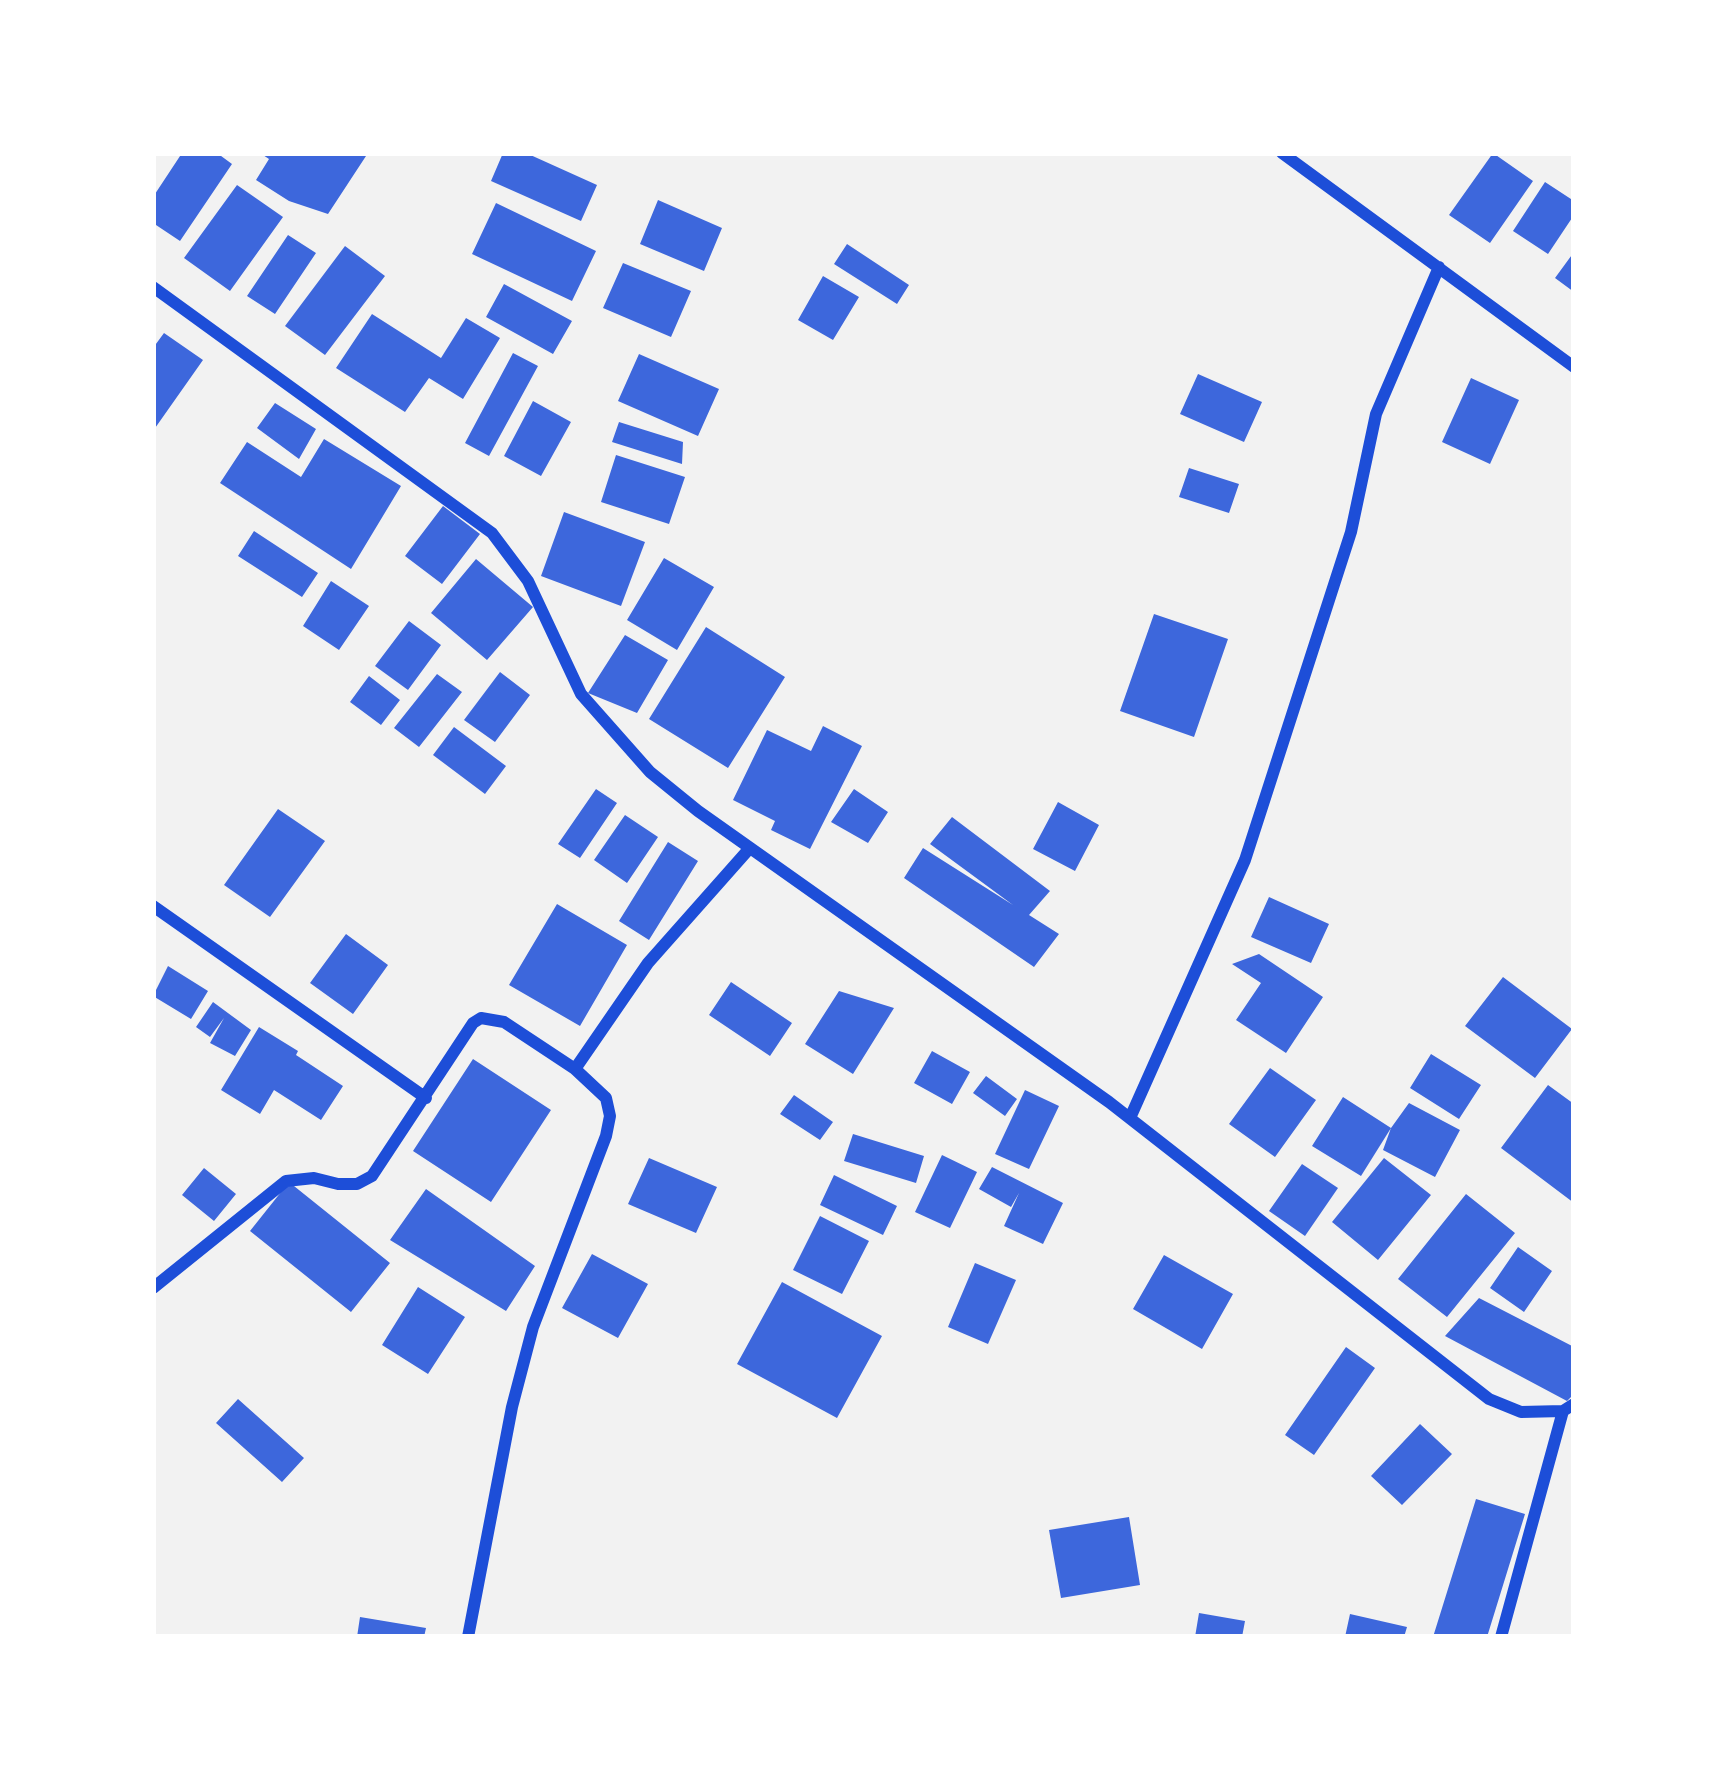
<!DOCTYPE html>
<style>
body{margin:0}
#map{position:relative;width:1727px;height:1790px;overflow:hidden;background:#f2f2f2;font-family:Arial,sans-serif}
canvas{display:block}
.frame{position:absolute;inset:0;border:156px solid #fff;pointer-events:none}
</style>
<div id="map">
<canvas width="1727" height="1790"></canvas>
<div class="frame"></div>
</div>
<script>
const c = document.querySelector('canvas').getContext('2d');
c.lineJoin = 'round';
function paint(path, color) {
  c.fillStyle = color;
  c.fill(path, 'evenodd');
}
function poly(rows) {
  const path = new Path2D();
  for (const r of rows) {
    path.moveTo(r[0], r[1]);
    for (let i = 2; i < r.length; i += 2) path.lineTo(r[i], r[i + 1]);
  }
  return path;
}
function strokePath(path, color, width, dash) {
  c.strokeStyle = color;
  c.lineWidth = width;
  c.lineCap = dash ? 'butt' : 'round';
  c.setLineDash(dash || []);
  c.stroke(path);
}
const building = poly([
 [182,153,217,153,232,164,180,241,153,223,153,197],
 [260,153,361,153,366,156,328,214,289,201,256,180,269,159],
 [503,153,526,153,597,185,581,221,491,181],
 [1493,153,1533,181,1490,243,1449,215],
 [1545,182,1574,201,1574,215,1548,254,1513,231],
 [237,185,283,217,230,291,184,258],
 [658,200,722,228,704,271,640,244],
 [496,203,596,251,572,301,472,254],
 [288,235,316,253,275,314,247,296],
 [847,244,909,285,897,304,834,264],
 [345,246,385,276,325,355,285,326],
 [1574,252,1574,292,1555,278],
 [623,263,691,291,671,337,603,308],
 [823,276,859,297,833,340,798,320],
 [504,284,572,321,553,354,486,317],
 [372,314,441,358,466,318,500,338,463,399,429,378,405,412,336,368],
 [164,333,203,360,153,431,153,348],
 [513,353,538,366,489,456,465,443],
 [639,354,719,389,698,436,618,401],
 [1198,374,1262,402,1244,442,1180,414],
 [1471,378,1519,400,1490,464,1442,442],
 [533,401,571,422,541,476,504,456],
 [275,403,316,429,299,459,257,428],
 [619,422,683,442,682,464,612,442],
 [324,439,401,486,351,569,220,483,247,442,301,477],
 [616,455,685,477,669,524,601,502],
 [1189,468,1239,484,1229,513,1179,497],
 [443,506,480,534,442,584,405,556],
 [564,512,645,542,621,606,541,576],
 [254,531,318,573,302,597,238,556],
 [664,558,714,587,677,650,627,620],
 [476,559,533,607,487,660,431,613],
 [331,581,369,606,339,650,303,626],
 [1154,614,1228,639,1194,737,1120,711],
 [409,621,441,645,408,690,375,666],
 [706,627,785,677,728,768,649,719],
 [625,635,668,660,637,713,588,693],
 [500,672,530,695,495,742,464,720],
 [437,674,462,692,419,747,394,728],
 [369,676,400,700,381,725,350,702],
 [823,726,862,746,810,849,771,830,775,821,733,800,767,730,811,751],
 [454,727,506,766,485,794,433,755],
 [596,789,617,803,580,858,558,844],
 [854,789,888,812,868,843,831,822],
 [1058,802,1099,825,1075,871,1033,849],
 [278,809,325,841,270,917,224,885],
 [625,815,658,837,627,883,594,860],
 [952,817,1050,891,1029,915,1059,934,1034,967,904,878,923,848,1013,905,930,844],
 [668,842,698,861,649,940,619,921],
 [1269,897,1329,924,1311,963,1251,937],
 [557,904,627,945,580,1026,509,985],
 [346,934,388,965,353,1014,310,983],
 [1259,954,1323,997,1286,1053,1236,1020,1261,983,1232,964],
 [168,966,208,991,191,1019,153,996],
 [1503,977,1572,1029,1535,1078,1465,1026],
 [731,982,792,1023,770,1056,709,1015],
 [839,991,894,1008,853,1074,805,1044],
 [213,1002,251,1030,235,1056,210,1043,224,1018,210,1037,196,1027],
 [259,1027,298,1051,296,1055,343,1086,321,1120,274,1090,260,1114,221,1090],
 [932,1051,970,1072,952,1104,914,1083],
 [1431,1054,1481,1085,1459,1119,1410,1088],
 [473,1059,551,1110,491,1202,413,1151],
 [1270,1068,1316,1100,1275,1157,1229,1124],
 [986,1076,1017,1099,1005,1116,973,1093],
 [1548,1085,1574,1104,1574,1203,1501,1148],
 [1025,1090,1059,1106,1029,1169,995,1154],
 [794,1095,833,1122,820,1140,780,1114],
 [1343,1097,1391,1128,1361,1176,1312,1146],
 [1409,1103,1460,1130,1435,1177,1383,1150,1391,1128],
 [853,1134,924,1156,916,1183,844,1161],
 [942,1155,977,1172,950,1228,915,1212],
 [649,1158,717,1187,696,1233,628,1204],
 [1384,1158,1431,1195,1378,1260,1332,1222],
 [1302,1164,1338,1188,1305,1236,1269,1211],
 [992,1167,1063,1203,1043,1244,1004,1226,1019,1193,1011,1207,979,1189],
 [204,1168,236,1194,214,1221,182,1195],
 [834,1175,897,1206,883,1235,820,1205],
 [289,1182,390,1263,351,1312,250,1231],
 [426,1189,535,1266,506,1311,390,1240],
 [1466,1194,1515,1233,1447,1317,1398,1279],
 [820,1216,869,1241,842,1294,793,1270],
 [1518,1247,1552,1271,1524,1312,1490,1288],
 [592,1254,648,1284,618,1338,562,1308],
 [1164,1255,1233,1294,1202,1349,1133,1309],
 [975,1263,1016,1280,988,1344,948,1327],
 [782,1282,882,1336,837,1418,737,1364],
 [418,1287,465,1317,428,1374,382,1345],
 [1479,1298,1574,1347,1574,1394,1567,1401,1445,1336],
 [1346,1347,1375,1368,1314,1455,1285,1435],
 [238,1399,304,1458,282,1482,216,1423],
 [1420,1424,1452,1454,1402,1505,1371,1476],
 [1476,1499,1525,1514,1487,1637,1433,1637],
 [1129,1517,1140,1585,1061,1598,1049,1530],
 [1199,1613,1245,1621,1242,1637,1195,1637],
 [1350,1614,1407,1627,1404,1637,1345,1637],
 [360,1617,426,1628,424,1637,357,1637]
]);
const minor = poly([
 [1282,153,1574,367],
 [153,287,492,533,528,581,581,694,650,772,698,811,1109,1102,1489,1399,1521,1412,1563,1411,1574,1404],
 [153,906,426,1098],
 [1130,1118,1245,860,1351,532,1376,414,1439,267],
 [153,1288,286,1181,314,1178,338,1184,357,1184,372,1176,473,1023,481,1018,504,1022,575,1069,648,963,749,849],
 [468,1637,512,1407,533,1327,606,1136,610,1116,606,1098,575,1069],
 [1501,1637,1563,1411]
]);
paint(building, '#3d67dc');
strokePath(minor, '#1d4ed8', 12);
</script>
